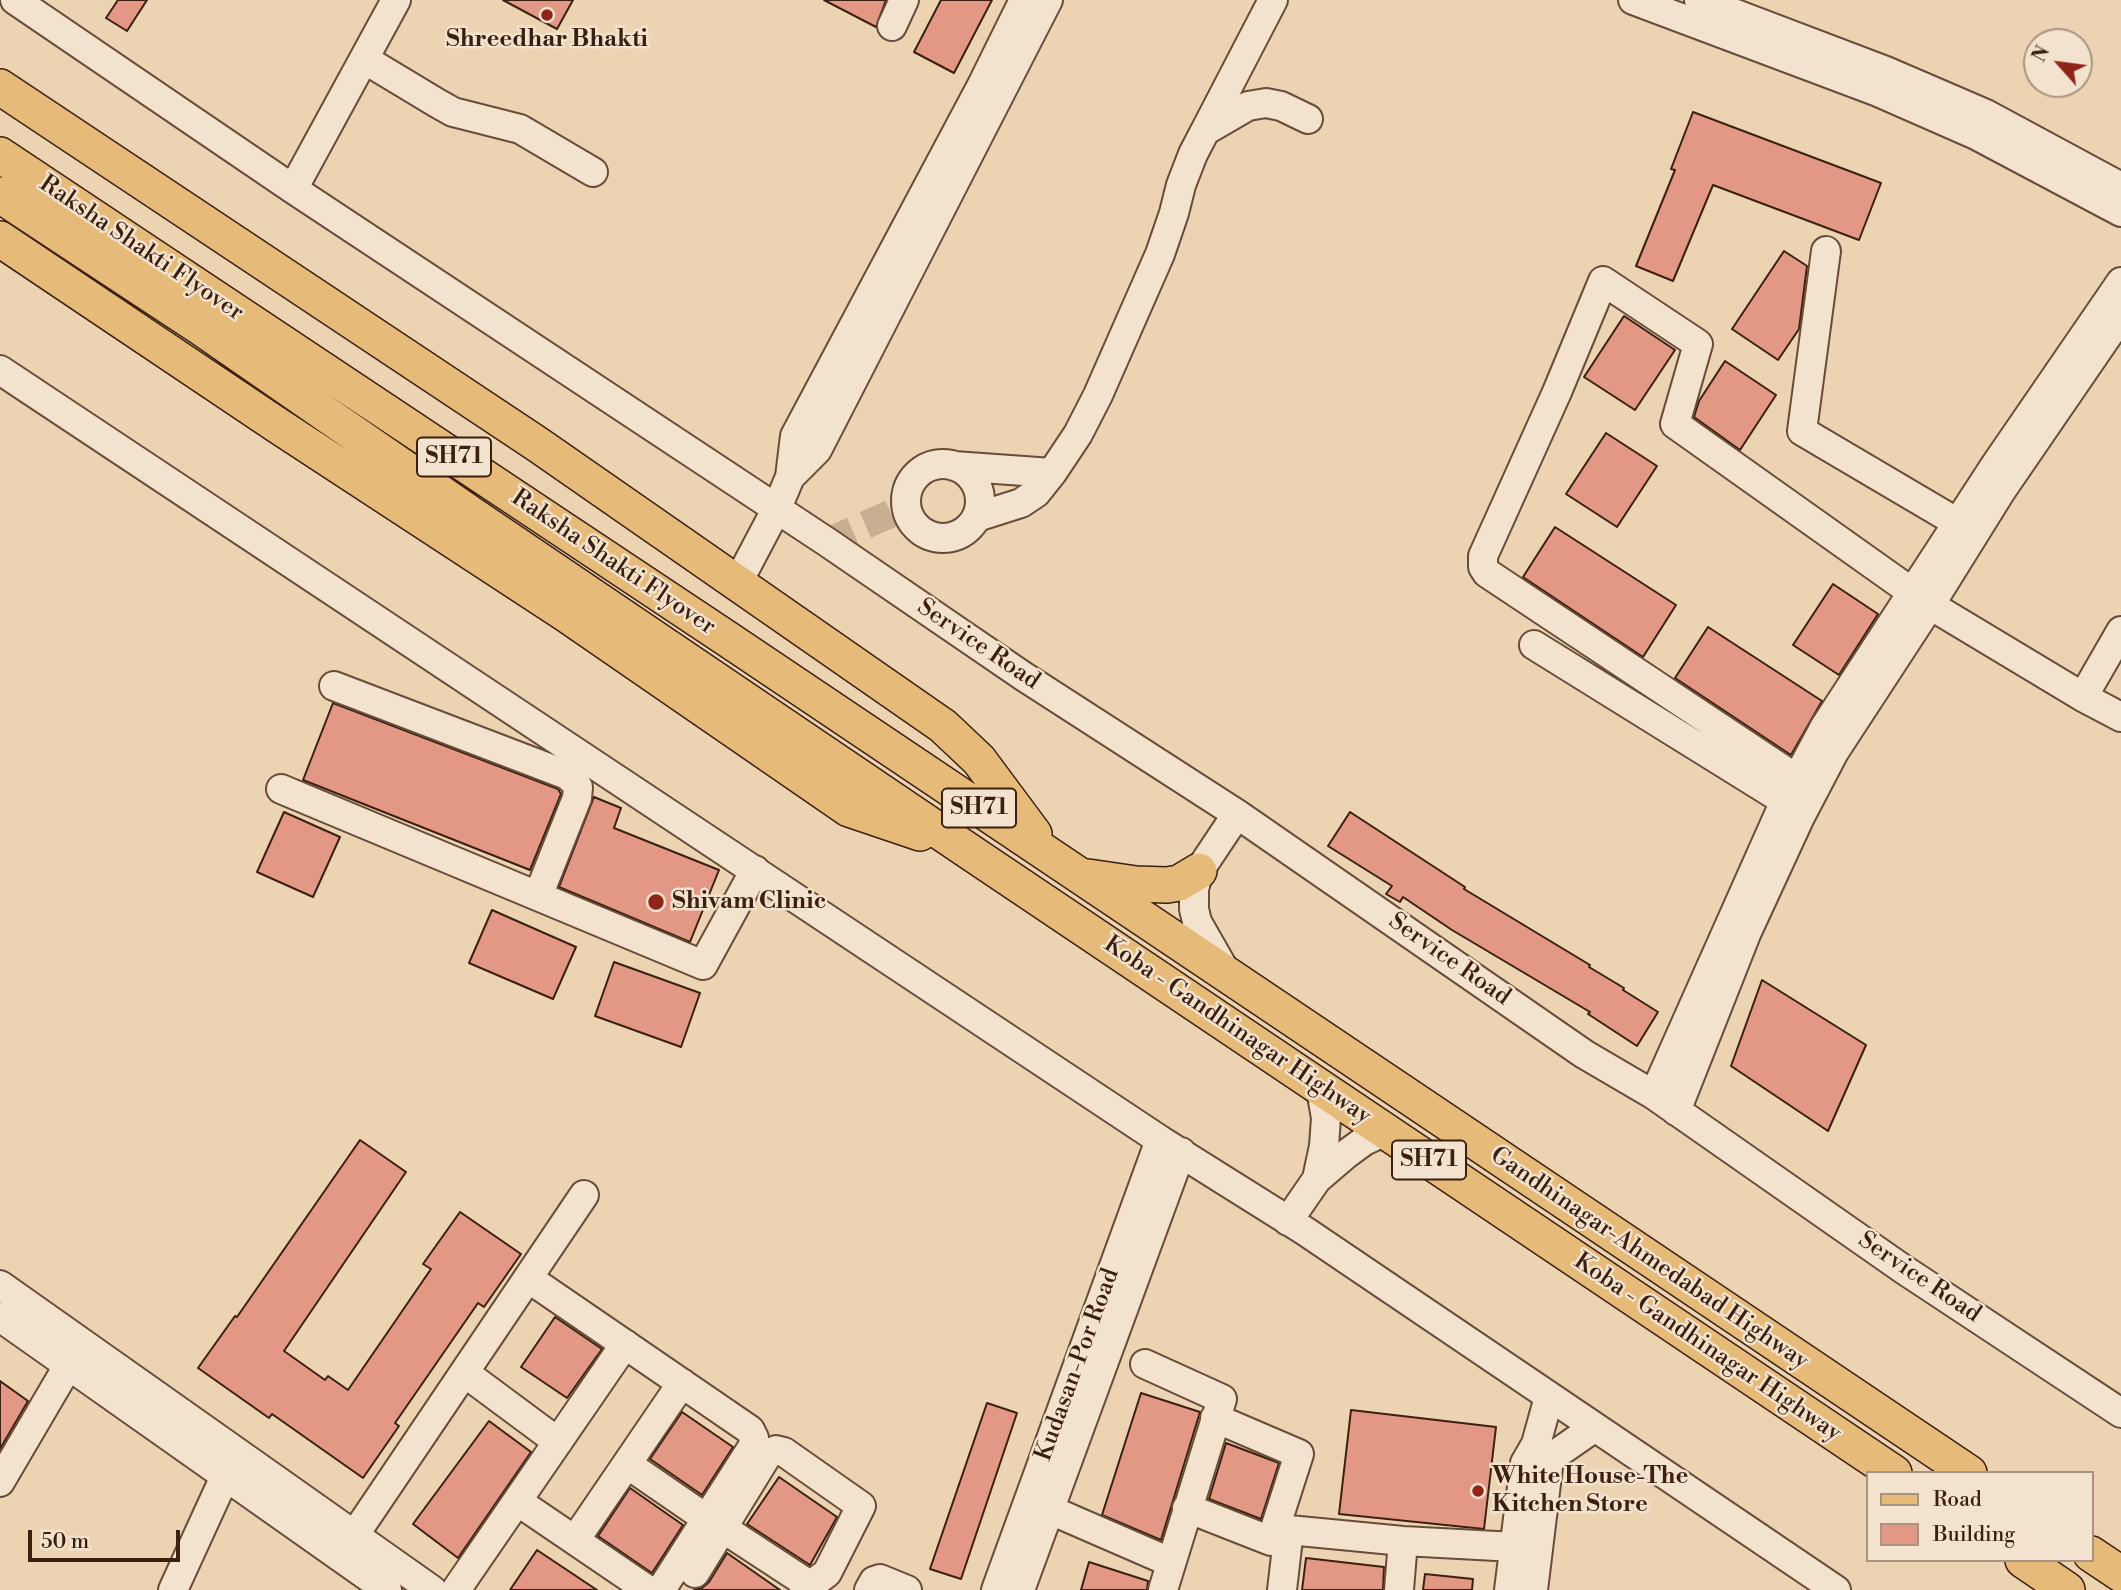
<!DOCTYPE html>
<style>
body{margin:0}
#map{position:relative;width:2121px;height:1590px;overflow:hidden;background:#ecd3b2;font-family:"Libre Bodoni",serif}
canvas{display:block}
.legend{position:absolute;left:1866px;top:1471px;width:228px;height:91px;box-sizing:border-box;background:#f3e2cd;border:2px solid #a99482;margin:0;padding:9px 12px;list-style:none;font-size:21px;color:#3b2011}
.legend li{display:flex;align-items:center;gap:14px;height:35px}
.legend b{width:35px;border:2px solid #a99482}
.north{position:absolute;left:2023px;top:28px;width:70px;height:70px;box-sizing:border-box;background:#f3e2cd;border:2px solid #a99482;border-radius:50%;rotate:298deg;font-size:19px;font-weight:700;line-height:28px;text-align:center;color:#3b2011}
.north::after{content:'';display:block;margin:auto;width:24px;height:32px;background:#8f2418;clip-path:polygon(50% 0,100% 100%,50% 72%,0 100%)}
.scale{position:absolute;left:28px;top:1530px;width:152px;height:32px;box-sizing:border-box;border:4px solid #3b2011;border-top:0;padding-left:9px;font-size:21px;line-height:24px;white-space:nowrap;color:#3b2011;-webkit-text-stroke:5px #f3e2cd;paint-order:stroke}
</style>
<div id="map">
<canvas width="2121" height="1590"></canvas>
<ul class="legend">
<li><b style="height:9px;background:#e6ba79"></b>Road</li>
<li><b style="height:19px;background:#e39886"></b>Building</li>
</ul>
<div class="north">N</div>
<div class="scale">50 m</div>
</div>
<script>
const c = document.querySelector('canvas').getContext('2d');
c.lineJoin = 'round';
function paint(path, color) {
  c.fillStyle = color;
  c.fill(path, 'evenodd');
}
function poly(rows) {
  const path = new Path2D();
  for (const r of rows) {
    if (r.length === 3) {
      path.moveTo(r[0] + r[2], r[1]);
      path.arc(r[0], r[1], r[2], 0, 2 * Math.PI);
      continue;
    }
    path.moveTo(r[0], r[1]);
    for (let i = 2; i < r.length; i += 2) path.lineTo(r[i], r[i + 1]);
  }
  return path;
}
function strokePath(path, color, width, dash) {
  c.strokeStyle = color;
  c.lineWidth = width;
  c.lineCap = dash ? 'butt' : 'round';
  c.setLineDash(dash || []);
  c.stroke(path);
}
function write(font, color, halo, rows, align = 'center') {
  c.font = font + ' "Libre Bodoni",serif';
  c.lineWidth = 5;
  c.setLineDash([]);
  c.textBaseline = 'middle';
  c.strokeStyle = halo;
  c.fillStyle = color;
  for (const [text, x, y, turn = 0] of rows) {
    c.save();
    c.translate(x, y);
    c.rotate((+turn || 0) * Math.PI / 180);
    c.textAlign = isNaN(turn) ? turn : align;
    if (halo) c.strokeText(text, 0, 0);
    c.fillText(text, 0, 0);
    c.restore();
  }
}
const building = poly([
 [118,0,147,0,127,31,106,18,118,0],
 [503,0,573,0,557,29,503,0],
 [824,0,886,0,876,27,824,0],
 [941,0,992,0,954,73,914,52,941,0],
 [1693,112,1881,183,1859,240,1713,185,1673,281,1636,266,1675,170,1671,169,1693,112],
 [1784,251,1807,266,1799,329,1778,360,1732,329,1784,251],
 [1624,316,1675,350,1635,410,1584,377,1624,316],
 [1725,361,1776,395,1740,450,1694,417,1699,401,1725,361],
 [1606,433,1657,466,1617,527,1566,494,1606,433],
 [1555,527,1676,605,1643,657,1523,577,1555,527],
 [1833,584,1878,614,1839,675,1793,645,1833,584],
 [1708,627,1822,701,1791,755,1675,678,1708,627],
 [333,703,558,789,561,794,530,870,303,780,333,703],
 [594,797,621,808,614,828,719,870,690,942,559,887,594,797],
 [284,812,340,837,313,897,257,872,284,812],
 [1350,812,1465,887,1464,889,1590,965,1589,967,1624,988,1623,990,1658,1012,1637,1046,1588,1014,1590,1012,1452,930,1403,897,1400,902,1386,894,1392,886,1328,846,1350,812],
 [492,910,576,947,553,999,469,963,492,910],
 [614,962,700,993,681,1047,595,1016,614,962],
 [1762,980,1866,1045,1828,1131,1731,1066,1762,980],
 [360,1140,406,1172,284,1351,325,1380,328,1376,348,1390,431,1269,423,1264,460,1212,521,1254,484,1307,478,1303,395,1423,399,1426,363,1478,272,1414,269,1418,198,1368,235,1316,237,1317,360,1140],
 [555,1317,602,1349,567,1398,521,1367,555,1317],
 [0,1381,28,1401,0,1449,0,1381],
 [1141,1393,1200,1412,1161,1540,1102,1515,1141,1393],
 [987,1403,1017,1413,961,1579,930,1569,987,1403],
 [1351,1410,1496,1427,1484,1529,1339,1514,1351,1410],
 [682,1412,733,1447,702,1495,650,1459,682,1412],
 [489,1421,531,1452,458,1558,413,1524,489,1421],
 [1226,1443,1279,1463,1261,1519,1209,1499,1226,1443],
 [779,1477,837,1517,810,1565,747,1524,779,1477],
 [630,1488,683,1525,652,1573,598,1536,630,1488],
 [537,1550,597,1590,510,1590,537,1550],
 [727,1553,780,1590,694,1590,702,1588,709,1582,727,1553],
 [1306,1558,1384,1567,1383,1590,1302,1590,1306,1558],
 [1089,1562,1148,1581,1147,1590,1081,1590,1089,1562],
 [1425,1574,1473,1579,1472,1590,1423,1590,1425,1574]
]);
const minorTunnel = poly([
 [827,542,906,507]
]);
const minor = poly([
 [15,0,293,189,827,542,1023,676,1237,814,1584,1054,1654,1095,1903,1269,2121,1413],
 [1633,0,1878,92,1976,135,2121,212],
 [1699,0,1886,71,1986,114,2121,187],
 [892,26,904,0],
 [364,59,437,103,453,112,520,129,593,172],
 [1205,131,1273,0],
 [293,189,396,0],
 [1826,251,1802,431,1958,523],
 [0,370,1160,1140,1305,1231,1836,1590],
 [943,501,37],
 [954,466,1052,473,1036,493,1021,503,977,517],
 [1052,473,1078,434,1098,395,1160,254,1174,213,1181,185,1193,154,1205,131,1248,106,1266,103,1281,106,1308,119],
 [790,477,817,450,1048,0],
 [738,582,777,508,790,477,795,436,982,85,1024,0],
 [1534,645,1785,801],
 [334,686,567,775,574,781,578,787,577,798,538,896],
 [2083,697,2121,717],
 [1797,779,1487,573,1483,567,1483,556,1557,392,1603,281,1698,344,1675,424,1930,605,2083,697,2121,631],
 [281,789,703,965,755,870],
 [1225,971,1197,922,1194,909,1194,889,1199,871,1237,814],
 [1654,1095,1785,801,1824,728,1996,464,2121,282],
 [1676,1111,1746,934,1800,817,1834,752,1930,605,2001,491,2121,316],
 [1317,1179,1324,1146,1326,1118,1321,1089],
 [1288,1221,1317,1179,1345,1155,1364,1141,1386,1131],
 [528,1278,750,1430,754,1438,753,1446,661,1590],
 [0,1285,432,1590],
 [0,1317,387,1590],
 [1145,1364,1222,1399,1163,1590],
 [465,1373,558,1442],
 [1549,1459,1595,1427],
 [627,1464,707,1519],
 [0,1482,68,1366],
 [517,1501,648,1590],
 [1032,1502,1170,1562],
 [1187,1508,1271,1541,1299,1454,1215,1418],
 [724,1529,811,1586],
 [575,1540,682,1383],
 [345,1549,584,1195],
 [695,1573,768,1454,776,1450,784,1452,861,1506,827,1573,804,1590],
 [173,1590,233,1459],
 [456,1590,625,1344],
 [869,1590,874,1581,880,1579,907,1590],
 [996,1590,1160,1140],
 [1020,1590,1181,1152],
 [1282,1590,1289,1530,1403,1541,1515,1547,1538,1550],
 [1399,1590,1403,1541],
 [1509,1590,1525,1463,1536,1444,1549,1397],
 [1533,1590,1549,1459,1536,1444]
]);
const major = poly([
 [0,87,537,444,943,726,979,760,1034,834],
 [0,155,726,638,1969,1473],
 [0,195,200,327,475,517,973,854,1894,1473],
 [0,239,277,425,566,614,849,809,920,833],
 [1088,877,1136,884,1167,885,1179,883,1199,871],
 [2091,1554,2121,1574],
 [2023,1560,2067,1590]
]);
const markers = [
 [547,15,7,"#8f2418"],
 [656,902,9,"#8f2418"],
 [1478,1491,7,"#8f2418"]
];
const shields = [
 [454,457,74],
 [979,808,74],
 [1429,1160,74]
];
const shieldNames = [
 ["SH71",454,457],
 ["SH71",979,808],
 ["SH71",1429,1160]
];
const poiNames = [
 ["Shreedhar Bhakti",547,40,"center"],
 ["Shivam Clinic",672,902],
 ["White House-The",1492,1477],
 ["Kitchen Store",1492,1505]
];
const streetNames = [
 ["Raksha Shakti Flyover",141,249,34],
 ["Raksha Shakti Flyover",613,563,34],
 ["Service Road",978,645,34],
 ["Service Road",1449,960,35],
 ["Koba - Gandhinagar Highway",1237,1031,34],
 ["Gandhinagar-Ahmedabad Highway",1649,1259,34],
 ["Service Road",1919,1278,34],
 ["Koba - Gandhinagar Highway",1707,1348,34],
 ["Kudasan-Por Road",1078,1365,-70]
];
paint(building, '#e39886');
strokePath(building, '#3b2011', 2);
strokePath(minorTunnel, '#c9af92', 28, [28, 14]);
strokePath(minor, '#674d39', 32);
strokePath(major, '#3b2011', 38);
strokePath(minor, '#f3e2cd', 28);
strokePath(major, '#e6ba79', 35);
for (const [x, y, r, color] of markers) {
  const dot = new Path2D();
  dot.arc(x, y, r, 0, 2 * Math.PI);
  c.fillStyle = color;
  c.fill(dot);
  strokePath(dot, '#f3e2cd', 2.5);
}
for (const [x, y, w] of shields) {
  const box = new Path2D();
  box.roundRect(x - w / 2, y - 19.5, w, 39, 5);
  c.fillStyle = '#f3e2cd';
  c.fill(box);
  strokePath(box, '#3b2011', 2);
}
write('bold 23px', '#3b2011', null, shieldNames);
write('bold 24px', '#3b2011', '#f3e2cd', poiNames, 'left');
write('24px', '#3b2011', '#f3e2cd', streetNames);
</script>
